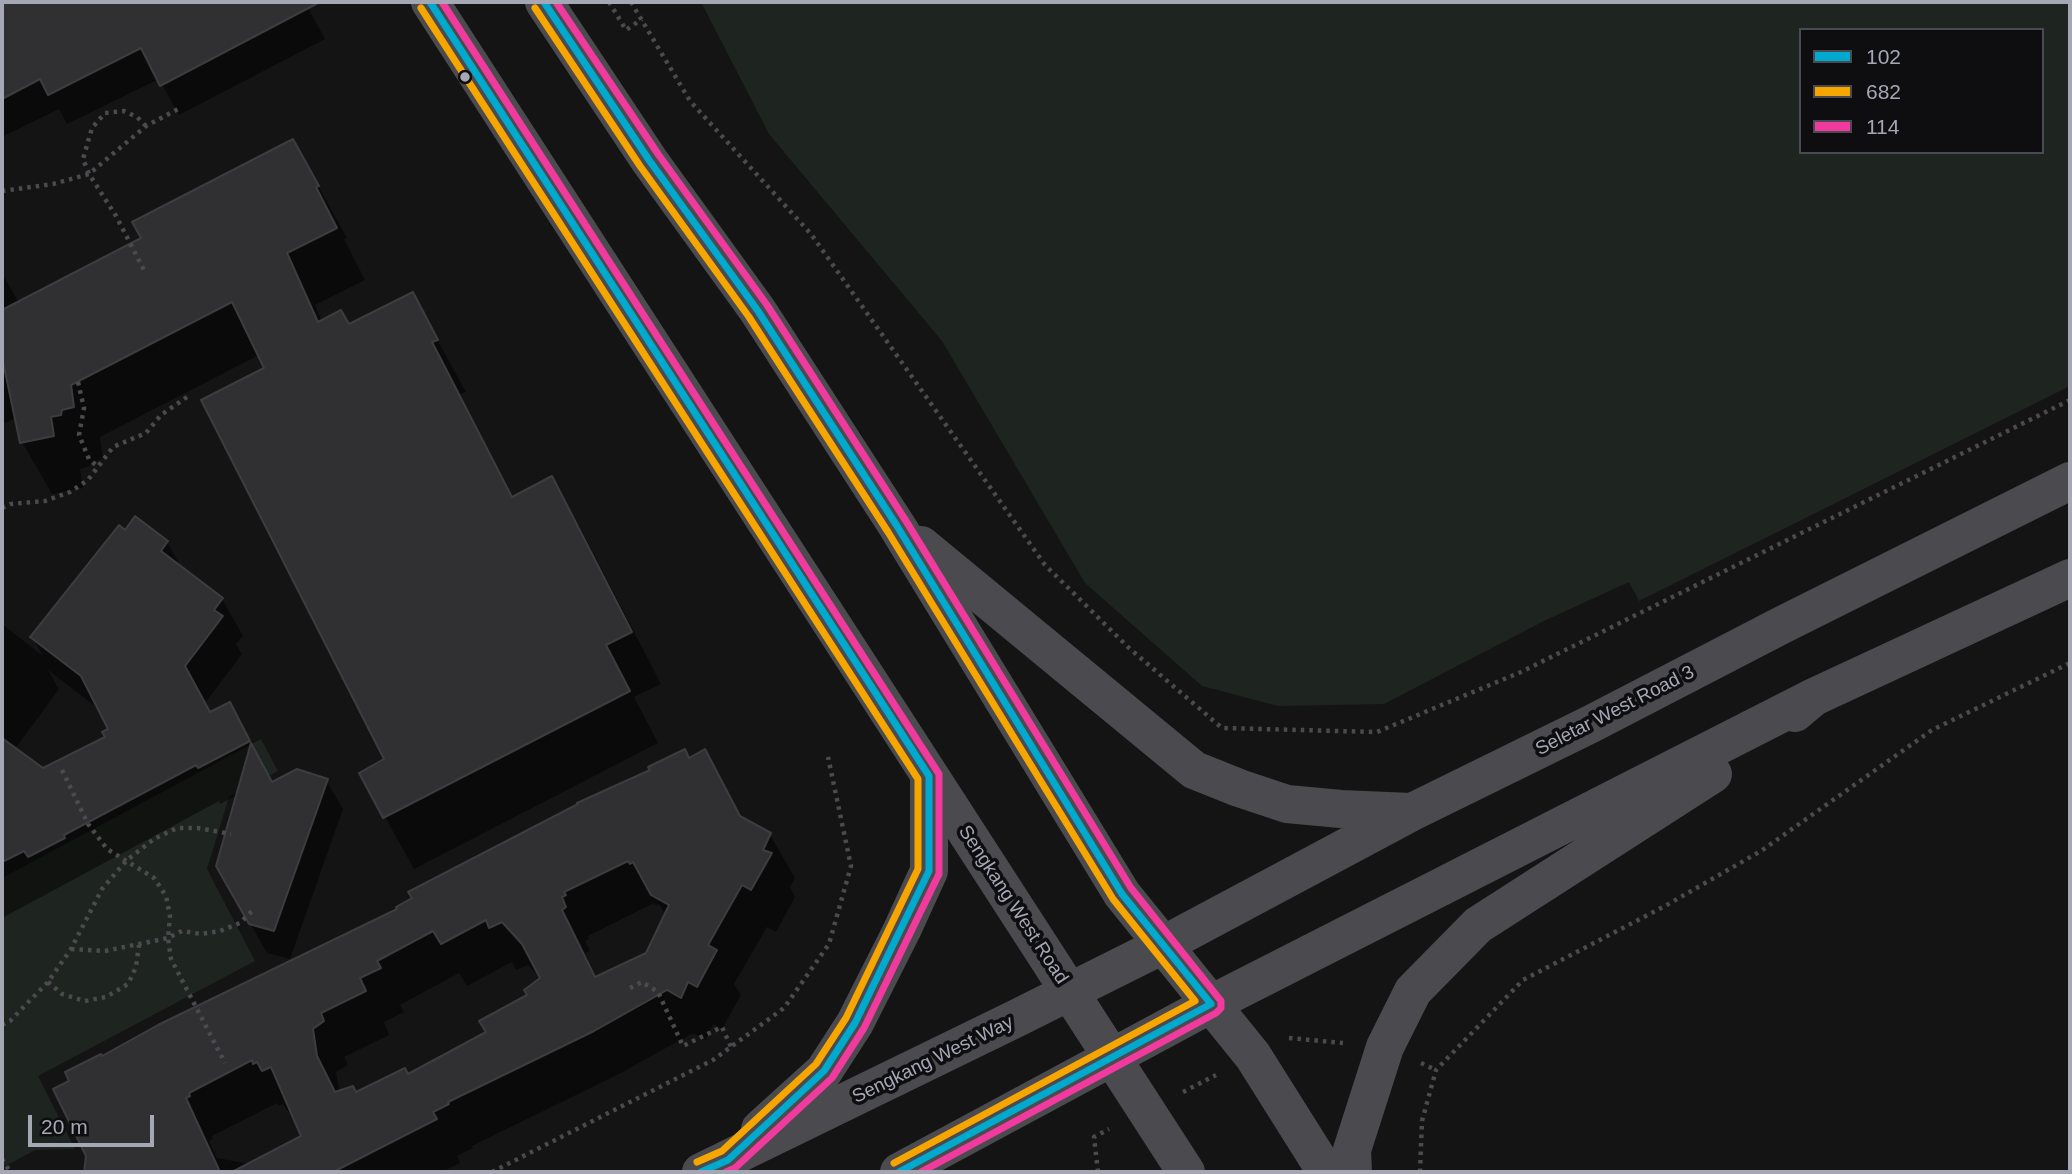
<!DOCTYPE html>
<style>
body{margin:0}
#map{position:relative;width:2072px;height:1174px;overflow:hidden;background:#141414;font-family:Helvetica,sans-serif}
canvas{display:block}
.frame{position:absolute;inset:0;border:4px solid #a5a7b5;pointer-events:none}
.legend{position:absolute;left:1799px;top:28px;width:245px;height:126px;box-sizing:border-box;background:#0e0e10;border:2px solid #4a4b52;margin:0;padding:9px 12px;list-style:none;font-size:21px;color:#a5a7b5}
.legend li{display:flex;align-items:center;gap:14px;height:35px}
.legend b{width:35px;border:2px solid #4a4b52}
.scale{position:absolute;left:28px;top:1115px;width:126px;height:32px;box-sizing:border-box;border:4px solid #a5a7b5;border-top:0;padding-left:9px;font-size:21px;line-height:24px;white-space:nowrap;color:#a5a7b5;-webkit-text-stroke:5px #0e0e10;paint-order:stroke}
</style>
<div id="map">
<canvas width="2072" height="1174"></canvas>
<div class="frame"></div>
<ul class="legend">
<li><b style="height:9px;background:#00a9ce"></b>102</li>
<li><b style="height:9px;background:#f7a600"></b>682</li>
<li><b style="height:9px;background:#f13a9d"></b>114</li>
</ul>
<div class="scale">20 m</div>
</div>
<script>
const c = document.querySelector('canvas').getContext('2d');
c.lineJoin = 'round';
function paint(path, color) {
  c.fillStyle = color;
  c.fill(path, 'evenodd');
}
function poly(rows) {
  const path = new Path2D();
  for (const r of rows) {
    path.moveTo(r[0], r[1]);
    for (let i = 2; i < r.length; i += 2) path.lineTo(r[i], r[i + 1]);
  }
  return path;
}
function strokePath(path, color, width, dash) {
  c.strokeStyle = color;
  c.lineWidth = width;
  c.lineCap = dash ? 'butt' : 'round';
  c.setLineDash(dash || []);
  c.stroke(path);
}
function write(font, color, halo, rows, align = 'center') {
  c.font = font + ' Helvetica,sans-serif';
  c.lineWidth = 7;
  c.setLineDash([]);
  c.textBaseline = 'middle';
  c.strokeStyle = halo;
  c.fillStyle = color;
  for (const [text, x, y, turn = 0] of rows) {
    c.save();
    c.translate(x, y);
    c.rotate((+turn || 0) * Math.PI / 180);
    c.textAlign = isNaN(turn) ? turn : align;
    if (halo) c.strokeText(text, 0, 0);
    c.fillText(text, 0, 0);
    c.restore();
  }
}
const green = poly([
 [701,2,2070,2,2070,386,1639,601,1629,582,1544,621,1384,704,1278,706,1202,686,1085,583,942,341,769,134],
 [1801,30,2042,30,2042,152,1801,152],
 [261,739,278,771,229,797,207,869,255,961,38,1076,75,1149,35,1150,2,1168,2,878]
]);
const shadow = poly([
 [2,2,305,2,325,39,179,115,159,79,67,124,59,109,2,137],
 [293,141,347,238,344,239,365,280,315,305,322,322,349,327,412,294,466,392,460,394,514,498,551,478,581,529,661,684,634,697,658,743,414,869,361,774,386,760,266,369,259,355,100,437,103,459,91,462,90,466,80,469,83,488,52,494,22,442,17,417,5,423,2,417,2,273,19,303,143,239],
 [126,532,167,542,183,570,222,599,243,636,236,644,242,654,205,703,210,714,229,704,272,784,326,780,343,809,290,959,267,953,218,866,239,794,220,804,219,801,2,918,2,624,43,656,32,637],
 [48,670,100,710,111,730,107,738,43,770,15,749,59,689],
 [704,751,742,819,770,835,795,878,790,887,795,897,776,932,767,927,734,984,741,995,722,1029,713,1024,706,1040,693,1033,619,1074,472,1146,473,1148,457,1156,460,1163,442,1172,85,1172,88,1156,72,1082,102,1058,399,910],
 [654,903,656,906,659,904,666,916,647,954,597,978,585,953,590,951,585,941,589,939,588,936],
 [512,962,516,970,528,965,542,979,530,996,488,1033,408,1076,356,1093,340,1093,336,1072,348,1065,344,1057,389,1035,384,1022,404,1012,400,1005,459,973,467,986],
 [277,1103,279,1106,283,1104,289,1113,292,1112,303,1136,251,1164,217,1158,209,1141,213,1139,212,1136]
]);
const building = poly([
 [2,2,320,2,160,86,141,48,48,95,40,79,2,99,2,2],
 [293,139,319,186,316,187,337,228,287,253,318,322,341,310,349,324,413,292,438,340,432,342,512,497,552,476,632,632,606,645,630,691,383,818,359,773,384,759,201,400,264,368,232,302,71,385,74,407,62,410,61,415,51,417,54,436,20,443,2,357,2,310,141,238,132,222,293,139],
 [135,516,168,541,161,551,223,598,214,610,223,616,185,666,210,712,230,702,250,741,198,768,196,765,64,835,65,838,28,857,24,851,2,862,2,738,43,768,105,737,102,732,108,729,81,676,30,637,119,525,125,530,135,516],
 [251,743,272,782,297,769,328,779,274,931,249,924,216,866,251,743],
 [685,749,689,758,705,749,740,816,771,833,763,850,772,853,751,890,742,885,708,945,717,950,697,987,688,982,681,998,667,990,594,1031,448,1102,449,1104,433,1112,437,1119,333,1172,232,1172,301,1136,271,1067,262,1071,257,1062,253,1064,252,1060,189,1093,190,1096,186,1098,220,1172,84,1172,86,1156,53,1089,69,1081,65,1072,101,1054,102,1056,158,1025,397,909,396,907,412,898,408,892,578,804,577,803,650,770,648,767,685,749],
 [628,861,630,864,633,862,651,895,669,905,646,953,595,977,562,910,566,907,562,897,566,895,564,892,628,861],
 [486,920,489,928,502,922,522,944,540,978,524,990,527,995,479,1021,486,1032,408,1074,405,1068,356,1092,353,1086,335,1092,317,1056,313,1029,324,1021,321,1013,366,991,360,978,381,968,377,961,433,931,441,944,486,920]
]);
const path = poly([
 [609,2,626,30,642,19],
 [631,2,690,101,811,234,1045,565,1129,648,1222,728,1377,732,1521,672,2070,400],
 [146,126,137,117,124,111,105,113,92,128,83,159,89,174,116,216,146,274],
 [2,191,53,184,89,174,146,126,178,109],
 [78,382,84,408,79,435,89,459,98,467],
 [2,508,11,504,45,501,70,492,88,480,113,447,146,433,161,415,187,397],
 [62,770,88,824,107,849,154,878,166,896,170,916,168,938,171,959,225,1063],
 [71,949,105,951,168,938,182,931,201,934,220,931,240,923,254,909],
 [48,982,62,994,85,1001,106,997,128,984,136,967,139,945],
 [630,988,642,982,658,992,683,1046,722,1027,731,1047],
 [2,1025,10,1021,48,982,71,949,102,889,127,860,154,839,177,828,198,828,231,834],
 [1289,1038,1343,1043],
 [1421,1063,1436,1070],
 [1183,1092,1216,1075],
 [2,1159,10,1172],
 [492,1172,713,1060,784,1008,829,944,851,866,828,757],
 [1098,1172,1094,1137,1109,1129],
 [1420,1172,1422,1121,1436,1070,1523,980,1665,906,1761,851,1932,730,2070,663]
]);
const major = poly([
 [430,2,1186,1172],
 [544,2,649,160,758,311,897,526,1122,894,1253,1056,1326,1172],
 [921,545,1194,770,1239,788,1287,804,1341,809,1411,812],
 [1795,713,1814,697,2070,578],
 [760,1129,824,1071,855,1023,902,930,929,871,929,776],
 [701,1172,1015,1019,1163,945,1412,812,1591,724,1782,625,2070,481],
 [899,1172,1211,1004,1814,697],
 [1353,1172,1352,1150,1385,1047,1413,991,1478,925,1713,774]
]);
const bus1 = poly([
 [430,2,929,776,929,871,855,1023,824,1071,728,1160,701,1172],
 [544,2,649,160,758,311,897,526,1122,894,1211,1004,899,1172]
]);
const bus2 = poly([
 [421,8,918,779,918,869,846,1018,816,1064,722,1151,697,1162],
 [535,8,640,166,749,317,888,532,1113,899,1195,1001,894,1163]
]);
const bus3 = poly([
 [442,2,939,774,939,874,864,1028,832,1078,735,1168,726,1172],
 [556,2,658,154,767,305,906,521,1131,888,1221,1001,1221,1008,1216,1013,921,1172]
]);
const markers = [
 [465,77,6,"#a5a7b5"]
];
const streetNames = [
 ["Seletar West Road 3",1615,711,-27],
 ["Sengkang West Road",1013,905,57],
 ["Sengkang West Way",933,1060,-26]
];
paint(green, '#1e241f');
paint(shadow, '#0007');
paint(building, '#303032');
strokePath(building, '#3d3d40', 2);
strokePath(path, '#4a4a4f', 4.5, [3.5, 5]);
strokePath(major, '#4b4b4f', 38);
strokePath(bus1, '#00a9ce', 7);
strokePath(bus2, '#f7a600', 7);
strokePath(bus3, '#f13a9d', 7);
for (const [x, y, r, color] of markers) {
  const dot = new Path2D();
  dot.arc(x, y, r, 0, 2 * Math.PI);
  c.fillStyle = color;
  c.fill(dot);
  strokePath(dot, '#0e0e10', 2.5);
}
write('19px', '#a5a7b5', '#0e0e10', streetNames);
</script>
